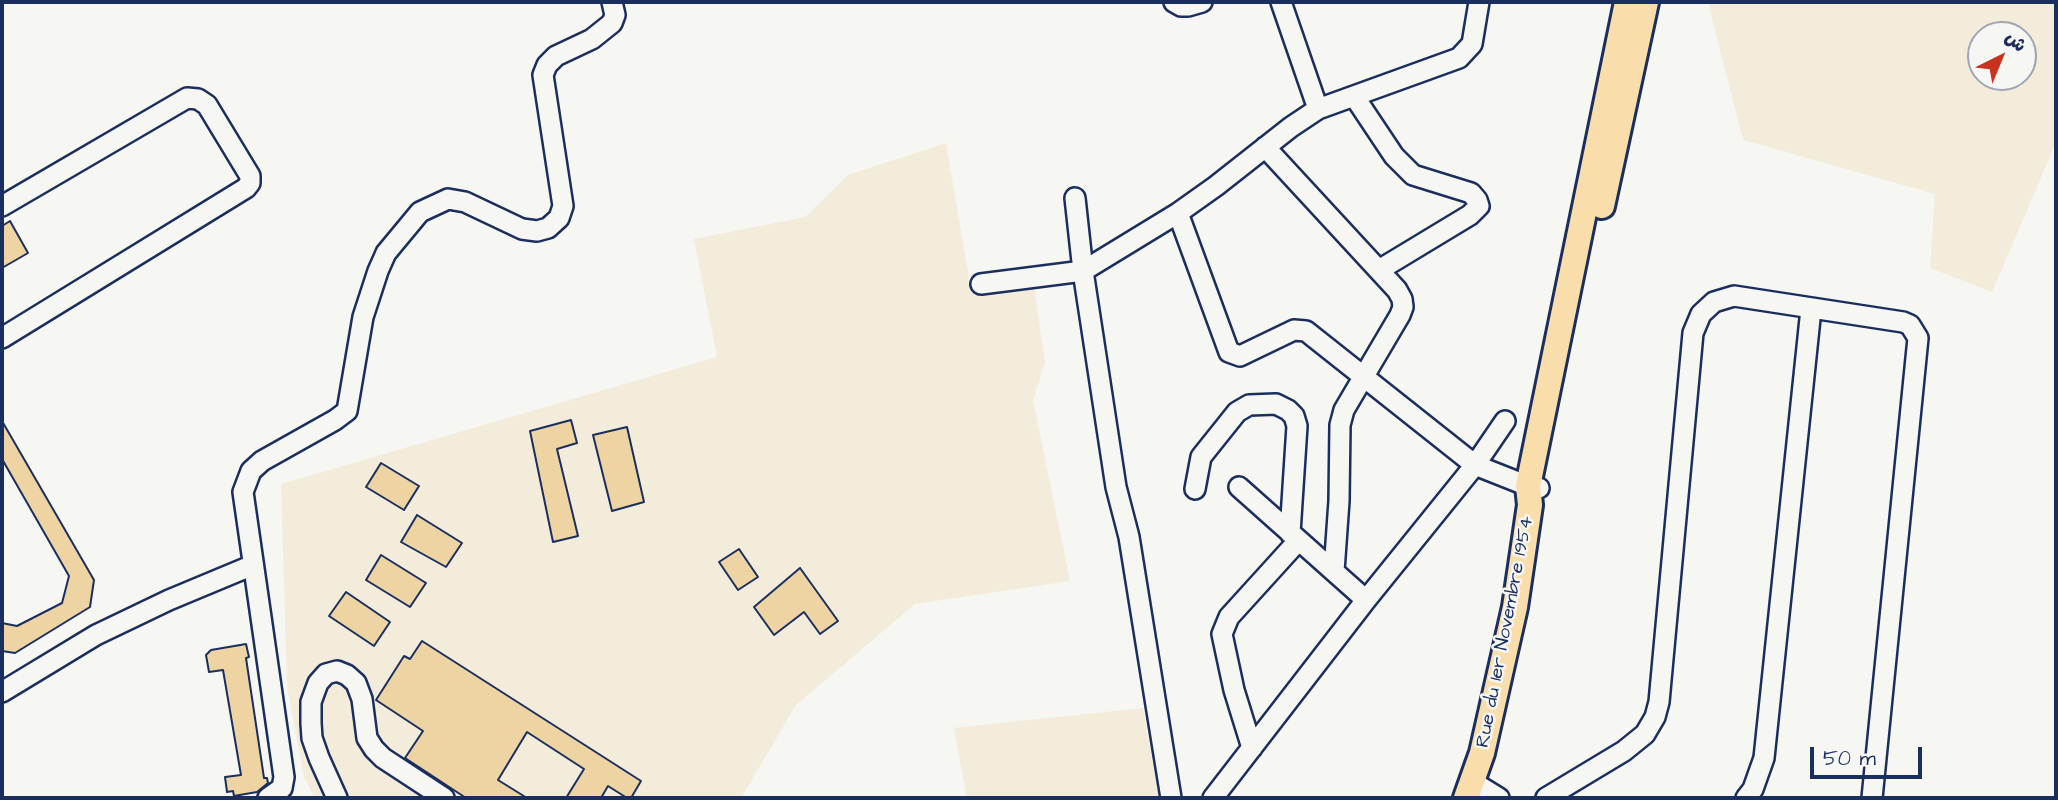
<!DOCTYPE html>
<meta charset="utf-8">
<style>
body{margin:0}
#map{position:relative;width:2058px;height:800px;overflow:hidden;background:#f6f6f2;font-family:"Architects Daughter","Playpen Sans Arabic",sans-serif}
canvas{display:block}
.frame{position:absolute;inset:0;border:4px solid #1b2f5e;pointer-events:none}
.north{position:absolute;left:1967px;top:21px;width:70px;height:70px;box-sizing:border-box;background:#f6f6f2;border:2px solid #9ea6b7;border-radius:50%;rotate:43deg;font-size:19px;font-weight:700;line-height:28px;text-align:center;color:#1b2f5e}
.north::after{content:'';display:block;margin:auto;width:24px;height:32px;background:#c8321e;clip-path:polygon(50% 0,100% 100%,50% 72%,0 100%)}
.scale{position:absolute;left:1810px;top:747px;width:112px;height:32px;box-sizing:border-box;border:4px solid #1b2f5e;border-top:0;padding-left:9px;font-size:21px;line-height:24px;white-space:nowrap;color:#1b2f5e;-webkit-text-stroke:5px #f6f6f2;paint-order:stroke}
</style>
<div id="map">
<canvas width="2058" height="800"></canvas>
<div class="frame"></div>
<div class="north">ش</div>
<div class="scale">50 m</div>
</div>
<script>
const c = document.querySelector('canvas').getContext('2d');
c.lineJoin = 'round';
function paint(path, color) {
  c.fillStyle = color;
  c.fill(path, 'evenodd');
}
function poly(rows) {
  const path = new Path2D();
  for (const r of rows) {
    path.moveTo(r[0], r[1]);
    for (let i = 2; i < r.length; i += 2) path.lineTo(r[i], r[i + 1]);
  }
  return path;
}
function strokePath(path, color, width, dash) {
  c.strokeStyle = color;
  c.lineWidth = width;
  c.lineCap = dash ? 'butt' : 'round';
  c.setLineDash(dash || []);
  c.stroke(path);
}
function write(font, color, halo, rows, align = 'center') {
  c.font = font + ' "Architects Daughter",sans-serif';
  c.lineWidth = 5;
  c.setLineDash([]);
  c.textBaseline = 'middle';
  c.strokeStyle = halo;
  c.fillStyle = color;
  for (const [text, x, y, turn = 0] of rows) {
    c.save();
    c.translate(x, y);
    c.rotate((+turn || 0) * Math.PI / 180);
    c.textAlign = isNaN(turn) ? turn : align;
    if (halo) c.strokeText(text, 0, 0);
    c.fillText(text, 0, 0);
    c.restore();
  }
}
const built = poly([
 [1708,2,2056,2,2056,142,1992,292,1930,268,1935,194,1743,140],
 [1981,35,2023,35,2023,77,1981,77],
 [946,143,971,290,1033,279,1045,362,1033,400,1070,581,915,604,796,705,741,798,315,798,304,777,287,687,281,484,717,357,694,239,805,217,848,175],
 [1143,708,1159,798,967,798,954,728]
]);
const building = poly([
 [10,221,28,253,2,268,2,226,10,221],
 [571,420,577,443,557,449,578,536,553,542,530,431,571,420],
 [2,421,94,580,90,607,15,653,2,651,2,623,17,626,62,603,69,576,2,459,2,421],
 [627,427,644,502,612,511,593,435,627,427],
 [381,463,419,486,404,510,366,487,381,463],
 [417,515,462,543,446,567,401,542,417,515],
 [739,549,758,577,738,590,719,562,739,549],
 [381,555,426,583,410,607,366,580,381,555],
 [800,568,838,621,820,634,804,612,774,635,754,607,800,568],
 [346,592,390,622,374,646,329,616,346,592],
 [422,641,641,781,631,798,627,798,608,786,601,798,566,798,584,769,527,732,498,780,527,798,466,798,405,758,423,731,376,700,404,656,410,659,422,641],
 [246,644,249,657,246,658,264,778,267,778,268,783,257,792,234,796,233,791,227,792,225,777,241,775,223,670,209,672,206,655,211,650,246,644]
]);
const minor = poly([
 [1174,2,1181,6,1188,6,1202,2],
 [1281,2,1318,109],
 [1354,96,1394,156,1413,175,1471,193,1477,200,1479,206,1470,215,1379,270],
 [1265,147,1397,290,1402,299,1403,307,1400,315,1344,410,1340,425,1339,501,1334,571],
 [1075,198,1083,271,1116,487,1129,537,1171,798],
 [2,206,187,98,198,99,207,105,250,176,250,183,246,188,2,338],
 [1178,213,1229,352,1240,356,1294,330,1306,331,1475,465,1528,486,1539,488],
 [981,284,1083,271,1178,213,1216,186,1291,127,1318,109,1459,58,1472,44,1479,2],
 [1239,487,1366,600],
 [1195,489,1201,457,1237,412,1249,405,1276,404,1288,410,1294,416,1297,426,1290,533],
 [2,692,96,635,169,600,253,565],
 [1252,748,1234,690,1222,634,1229,617,1298,541],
 [1473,782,1499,798],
 [268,798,282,788,284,777,243,492,251,471,262,461,335,420,347,411,363,317,378,271,386,253,420,212,448,199,465,202,522,229,537,231,548,228,559,218,563,206,543,75,547,65,556,56,592,39,612,23,615,15,612,2],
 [337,798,319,758,312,738,311,723,311,702,318,683,326,674,337,671,347,675,356,683,362,699,367,738,374,749,383,758,444,798],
 [1213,798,1366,600,1475,465,1505,421],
 [1546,798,1624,751,1645,734,1655,717,1659,702,1693,333,1701,314,1714,302,1734,296,1903,322,1910,325,1918,338,1872,798],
 [1746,798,1753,789,1764,758,1811,309]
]);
const major = poly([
 [1602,206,1646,2],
 [1466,798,1482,753,1515,607,1530,505,1528,486,1627,2]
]);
const streetNames = [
 ["Rue du 1er Novembre 1954",1506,632,-79]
];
paint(built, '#f3ecda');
paint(building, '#edd4a2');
strokePath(building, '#1b2f5e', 2);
strokePath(minor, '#1b2f5e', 24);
strokePath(major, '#1b2f5e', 30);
strokePath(minor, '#f6f6f2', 19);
strokePath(major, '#f9deab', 24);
write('19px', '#1b2f5e', '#f6f6f2', streetNames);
</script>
